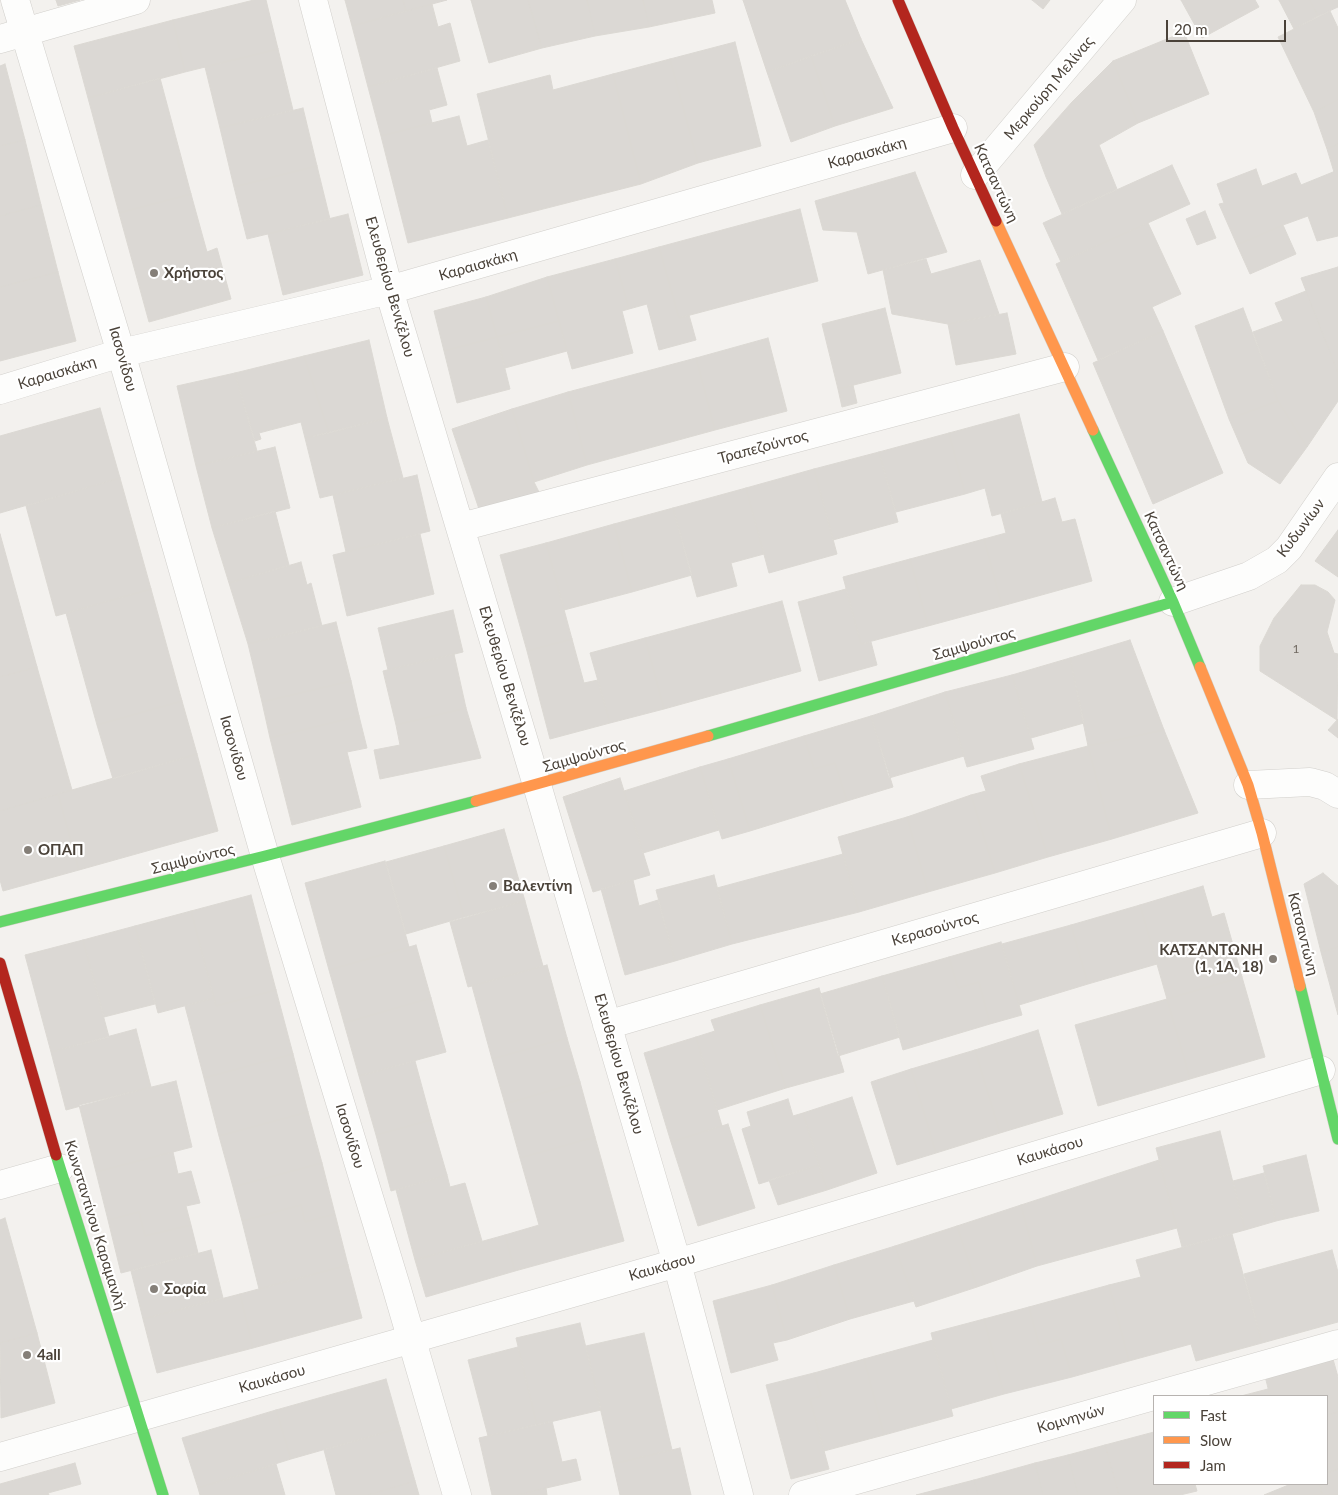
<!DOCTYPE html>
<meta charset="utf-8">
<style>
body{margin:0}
#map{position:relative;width:1338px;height:1495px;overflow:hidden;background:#f3f1ee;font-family:Lato,sans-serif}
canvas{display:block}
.legend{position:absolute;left:1153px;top:1395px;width:175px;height:90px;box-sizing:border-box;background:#fff;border:1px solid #b7b3b0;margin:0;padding:6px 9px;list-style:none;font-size:15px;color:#4a4239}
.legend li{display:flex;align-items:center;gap:10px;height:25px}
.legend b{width:25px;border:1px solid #b7b3b0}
.scale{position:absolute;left:1166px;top:20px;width:120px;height:22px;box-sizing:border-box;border:2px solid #4a4239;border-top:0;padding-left:6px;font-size:15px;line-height:18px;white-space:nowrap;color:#4a4239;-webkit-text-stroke:4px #fff;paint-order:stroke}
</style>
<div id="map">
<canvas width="1338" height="1495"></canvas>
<ul class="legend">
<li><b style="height:6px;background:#63d668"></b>Fast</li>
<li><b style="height:6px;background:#ff974d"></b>Slow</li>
<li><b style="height:6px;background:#b3261e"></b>Jam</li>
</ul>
<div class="scale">20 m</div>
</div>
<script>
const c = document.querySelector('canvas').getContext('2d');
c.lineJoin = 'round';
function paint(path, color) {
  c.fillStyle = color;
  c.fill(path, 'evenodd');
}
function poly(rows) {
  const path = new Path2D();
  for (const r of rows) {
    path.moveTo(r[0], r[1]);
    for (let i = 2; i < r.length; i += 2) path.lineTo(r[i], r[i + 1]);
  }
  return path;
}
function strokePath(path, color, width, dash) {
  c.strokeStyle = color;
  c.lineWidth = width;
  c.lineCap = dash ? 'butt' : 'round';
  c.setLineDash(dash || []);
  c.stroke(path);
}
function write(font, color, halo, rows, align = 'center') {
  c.font = font + ' Lato,sans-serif';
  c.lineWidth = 4.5;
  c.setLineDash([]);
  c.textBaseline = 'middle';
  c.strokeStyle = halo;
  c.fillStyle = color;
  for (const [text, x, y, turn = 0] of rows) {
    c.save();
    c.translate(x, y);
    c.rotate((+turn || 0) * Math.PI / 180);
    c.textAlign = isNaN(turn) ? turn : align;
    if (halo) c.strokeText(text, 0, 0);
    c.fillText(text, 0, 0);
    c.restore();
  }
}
const building = poly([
 [56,0,80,0,58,6,56,0],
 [254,0,266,0,278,49,185,72,173,20,254,0],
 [345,0,403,0,406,11,352,26,345,0],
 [403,0,447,0,406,11,403,0],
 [471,0,528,0,542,48,489,63,471,0],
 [528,0,587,0,595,36,542,48,528,0],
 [587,0,643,0,649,27,595,36,587,0],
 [643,0,712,0,715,13,649,27,643,0],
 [743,0,845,0,861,39,767,72,743,0],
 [1032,0,1050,0,1043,9,1032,0],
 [1181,0,1255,0,1259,7,1202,38,1181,0],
 [1279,0,1310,0,1318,16,1294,29,1279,0],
 [1310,0,1338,0,1338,7,1318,16,1310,0],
 [432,4,438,27,450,23,460,61,368,87,352,26,432,4],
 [1330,11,1338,28,1338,100,1314,112,1278,37,1330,11],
 [173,20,185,72,88,98,74,46,173,20],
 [1184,32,1209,94,1138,123,1113,61,1184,32],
 [861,39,893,108,835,126,811,56,861,39],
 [735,42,761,146,698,163,670,59,735,42],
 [278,49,293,110,220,128,205,67,278,49],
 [811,56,835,126,791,142,767,72,811,56],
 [670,59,698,163,641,184,613,74,670,59],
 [1113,61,1138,123,1099,145,1117,189,1062,214,1046,177,1034,145,1072,102,1113,61],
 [5,64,25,140,0,146,0,66,5,64],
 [437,68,447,105,429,110,432,123,381,136,368,87,437,68],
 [613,74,641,184,508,218,477,94,550,75,553,90,613,74],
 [160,78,191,194,119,213,88,98,160,78],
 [1338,100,1338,144,1327,149,1314,112,1338,100],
 [303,108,317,166,234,187,220,128,303,108],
 [459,116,467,146,488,140,508,218,408,243,381,136,459,116],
 [25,140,41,205,0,216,0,146,25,140],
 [1338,144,1338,170,1334,172,1327,149,1338,144],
 [1172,165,1190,204,1061,262,1043,223,1172,165],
 [317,166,330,219,247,239,234,187,317,166],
 [1256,169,1262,186,1296,173,1301,185,1338,170,1338,236,1317,241,1308,216,1283,225,1237,245,1219,204,1224,203,1217,184,1256,169],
 [915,172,947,252,868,274,857,232,823,230,815,201,915,172],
 [191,194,207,252,217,248,231,299,149,322,119,213,191,194],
 [41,205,58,272,0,287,0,216,41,205],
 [800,209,818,281,679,318,659,247,800,209],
 [1205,211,1216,238,1197,245,1186,219,1205,211],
 [348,214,363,275,283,295,268,234,348,214],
 [1148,223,1181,294,1152,307,1163,331,1098,360,1056,264,1148,223],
 [1283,225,1296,254,1250,274,1237,245,1283,225],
 [659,247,679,318,689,315,696,340,659,350,647,304,629,309,615,259,659,247],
 [615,259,629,309,622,311,633,353,572,369,547,277,615,259],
 [926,259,931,274,980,260,999,314,948,324,892,314,883,270,926,259],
 [1338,267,1338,373,1301,278,1338,267],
 [58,272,76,341,0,361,0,287,58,272],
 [547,277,559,321,497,337,486,297,547,277],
 [1306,291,1338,373,1338,401,1307,447,1278,401,1253,332,1283,321,1275,303,1306,291],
 [486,297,497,337,444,351,434,311,486,297],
 [885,308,901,373,838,389,822,324,885,308],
 [1243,308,1278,401,1229,419,1195,326,1243,308],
 [1007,313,1016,354,956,365,948,324,1007,313],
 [559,321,567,351,505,368,497,337,559,321],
 [1163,331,1223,473,1153,504,1093,363,1163,331],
 [497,337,510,389,457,403,444,351,497,337],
 [768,338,787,411,715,430,696,358,768,338],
 [369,340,387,418,329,433,304,356,369,340],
 [304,356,329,433,305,438,301,422,259,433,261,439,255,441,235,373,304,356],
 [696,358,715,430,587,465,568,392,696,358],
 [235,373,257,451,196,466,177,386,235,373],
 [853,385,857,403,842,407,838,389,853,385],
 [568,392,587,465,534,482,512,409,568,392],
 [1278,401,1307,447,1280,484,1248,463,1229,419,1278,401],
 [100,408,120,478,0,513,0,436,100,408],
 [512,409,534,482,539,492,480,512,452,429,512,409],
 [1019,414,1042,502,992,516,985,488,965,494,949,433,1019,414],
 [387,418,403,478,320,498,305,438,387,418],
 [949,433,965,494,896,512,879,452,949,433],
 [275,447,290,508,212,528,196,466,275,447],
 [879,452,898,522,833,540,814,469,879,452],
 [814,469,837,554,769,573,746,488,814,469],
 [417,475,430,531,346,552,333,495,417,475],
 [120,478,151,589,56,616,26,506,120,478],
 [746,488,764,554,731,563,737,586,697,597,673,508,746,488],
 [1055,498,1062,522,1075,519,1092,581,1002,606,984,539,1006,533,1001,514,1055,498],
 [673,508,692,575,632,592,614,524,673,508],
 [275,511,289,565,229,583,212,528,275,511],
 [614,524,632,592,564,610,546,543,614,524],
 [1338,530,1338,577,1315,561,1338,530],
 [0,534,37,667,0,677,0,534],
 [420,534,434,594,347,616,333,555,420,534],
 [984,539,1002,606,928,626,910,559,984,539],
 [546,543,572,639,527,651,500,555,546,543],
 [910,559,928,626,861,644,843,577,910,559],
 [301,562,307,585,311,583,322,626,248,644,229,583,301,562],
 [1301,585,1315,585,1328,592,1335,600,1327,632,1334,653,1338,654,1337,720,1260,671,1260,646,1274,618,1301,585],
 [151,589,182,701,97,725,66,613,151,589],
 [846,589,861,644,871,642,877,665,819,681,798,602,846,589],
 [782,601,801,671,664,709,645,638,782,601],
 [453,610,463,652,388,670,378,628,453,610],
 [336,622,351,681,262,702,248,644,336,622],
 [645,638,664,709,610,723,590,653,645,638],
 [572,639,584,683,598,680,610,723,550,739,527,651,572,639],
 [1130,640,1164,730,1088,746,1070,658,1130,640],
 [454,654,466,708,396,725,383,671,454,654],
 [1070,658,1084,723,1031,738,1012,675,1070,658],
 [37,667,72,790,0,811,0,677,37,667],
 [1012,675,1034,749,967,767,945,692,1012,675],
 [351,681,359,716,270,738,262,702,351,681],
 [945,692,964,756,889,778,871,716,945,692],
 [182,701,197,754,113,779,97,725,182,701],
 [466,708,481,758,380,779,374,750,400,745,396,725,466,708],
 [359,716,367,748,347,752,361,807,292,825,270,738,359,716],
 [871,716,893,787,847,801,835,763,814,769,804,736,871,716],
 [1338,719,1338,738,1328,730,1338,719],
 [1164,730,1198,813,1112,839,1088,746,1164,730],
 [804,736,814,769,835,763,847,801,750,831,728,759,804,736],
 [1088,746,1112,839,1048,857,1019,764,1088,746],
 [197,754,218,831,79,870,58,794,197,754],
 [728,759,750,831,722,839,700,767,728,759],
 [1019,764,1048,857,995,873,971,795,986,791,981,776,1019,764],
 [700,767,719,830,643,853,624,791,700,767],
 [620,778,650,875,593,892,563,797,620,778],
 [58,794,79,870,3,891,0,880,0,811,58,794],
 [971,795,995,873,928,892,907,817,971,795],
 [907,817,928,892,859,912,838,837,907,817],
 [504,829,525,901,464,917,444,846,504,829],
 [444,846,464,917,406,934,386,862,444,846],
 [843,854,859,912,732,944,717,888,843,854],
 [385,861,409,947,329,970,305,883,385,861],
 [1323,873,1338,886,1338,947,1321,952,1304,884,1323,873],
 [714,875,732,944,675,961,656,890,714,875],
 [633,880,639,906,658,900,675,961,625,975,601,889,633,880],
 [1203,886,1212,917,1224,913,1242,977,1167,999,1140,905,1203,886],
 [251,895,276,990,216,1006,191,911,251,895],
 [525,901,543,966,468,987,450,922,525,901],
 [1140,905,1157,964,1088,984,1071,925,1140,905],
 [191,911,214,998,158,1013,135,926,191,911],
 [1071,925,1088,984,1019,1005,1002,944,1071,925],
 [135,926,155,1004,104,1017,83,940,135,926],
 [83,940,109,1037,51,1052,25,955,83,940],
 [1001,942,1022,1015,990,1024,979,982,958,988,949,957,1001,942],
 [416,945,431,998,344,1023,329,970,416,945],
 [1338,947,1338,1015,1321,952,1338,947],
 [949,957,958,988,979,982,990,1024,903,1050,882,976,949,957],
 [547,965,567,1038,492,1059,472,986,547,965],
 [882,976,900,1037,838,1056,820,994,882,976],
 [1242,977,1265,1057,1190,1079,1167,999,1242,977],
 [819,988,844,1072,786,1088,760,1005,819,988],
 [276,990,293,1054,204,1078,185,1006,214,998,216,1006,276,990],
 [431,998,446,1052,359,1076,344,1023,431,998],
 [1167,999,1190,1079,1098,1106,1075,1025,1167,999],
 [760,1005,786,1088,717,1110,696,1037,715,1031,711,1020,760,1005],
 [136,1029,151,1087,66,1110,51,1052,136,1029],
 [1038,1030,1063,1114,1000,1133,975,1050,1038,1030],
 [696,1037,722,1126,671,1142,644,1053,696,1037],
 [567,1038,580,1082,505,1104,492,1059,567,1038],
 [975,1050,1000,1133,936,1153,911,1069,975,1050],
 [293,1054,308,1112,219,1136,204,1078,293,1054],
 [415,1061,431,1120,376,1135,359,1076,415,1061],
 [911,1069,936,1153,897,1165,871,1082,911,1069],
 [176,1081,192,1147,96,1172,79,1105,176,1081],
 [580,1082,595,1137,520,1158,505,1104,580,1082],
 [852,1097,877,1173,827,1190,803,1113,852,1097],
 [788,1099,793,1116,803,1113,819,1165,759,1184,742,1129,751,1126,747,1112,788,1099],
 [308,1112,322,1163,233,1187,219,1136,308,1112],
 [431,1120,447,1175,391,1191,376,1135,431,1120],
 [728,1124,755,1208,698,1226,671,1142,728,1124],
 [1220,1131,1245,1230,1182,1247,1156,1148,1220,1131],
 [595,1137,624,1241,515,1271,505,1235,539,1225,520,1158,595,1137],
 [173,1152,178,1174,191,1171,200,1203,186,1206,191,1225,145,1236,139,1212,108,1220,96,1172,173,1152],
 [1306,1155,1319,1211,1276,1221,1263,1166,1306,1155],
 [1159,1160,1177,1228,1037,1266,1021,1205,1159,1160],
 [322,1163,335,1214,305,1222,301,1205,242,1221,233,1187,322,1163],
 [819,1165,827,1190,778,1205,769,1180,819,1165],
 [1264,1173,1276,1221,1245,1230,1233,1181,1264,1173],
 [447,1175,450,1187,465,1183,482,1241,415,1260,396,1190,447,1175],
 [301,1205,305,1222,335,1214,348,1265,259,1289,242,1221,301,1205],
 [1021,1205,1037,1266,977,1287,957,1226,1021,1205],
 [139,1212,145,1236,191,1225,198,1253,121,1273,108,1220,139,1212],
 [5,1218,37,1333,0,1343,0,1220,5,1218],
 [957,1226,977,1287,916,1307,895,1246,957,1226],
 [1232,1234,1262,1343,1196,1361,1191,1344,1129,1361,1109,1285,1141,1277,1136,1260,1232,1234],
 [505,1235,515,1271,426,1297,415,1260,505,1235],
 [895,1246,914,1301,850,1319,834,1265,895,1246],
 [211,1250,223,1298,143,1319,131,1271,211,1250],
 [1332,1250,1338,1272,1338,1322,1262,1343,1244,1274,1332,1250],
 [348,1265,362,1318,253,1348,240,1294,348,1265],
 [834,1265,850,1319,787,1340,772,1285,834,1265],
 [772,1285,787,1340,773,1343,778,1360,731,1373,713,1301,772,1285],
 [1109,1285,1129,1361,1072,1377,1061,1339,1039,1345,1029,1307,1109,1285],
 [240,1294,253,1348,157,1373,143,1319,240,1294],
 [1029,1307,1039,1345,1061,1339,1072,1377,1004,1394,984,1319,1029,1307],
 [984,1319,1004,1394,951,1409,931,1333,984,1319],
 [580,1323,601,1410,537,1425,516,1338,580,1323],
 [37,1333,55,1403,1,1418,0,1343,37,1333],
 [644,1333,672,1450,613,1464,586,1346,644,1333],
 [933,1340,953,1416,884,1435,864,1359,933,1340],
 [518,1347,537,1425,488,1436,468,1360,518,1347],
 [1331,1352,1338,1377,1338,1412,1327,1415,1327,1396,1270,1396,1264,1372,1331,1352],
 [864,1359,884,1435,824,1451,810,1399,821,1396,814,1373,864,1359],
 [814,1373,821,1396,810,1399,829,1469,791,1479,766,1385,814,1373],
 [386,1379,400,1428,291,1459,276,1410,386,1379],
 [1268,1389,1270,1396,1241,1396,1268,1389],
 [276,1410,291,1459,198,1488,182,1438,276,1410],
 [1338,1412,1338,1469,1327,1473,1327,1415,1338,1412],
 [552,1421,562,1462,576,1459,581,1480,516,1495,492,1495,479,1438,552,1421],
 [400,1428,415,1481,368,1495,336,1495,324,1450,400,1428],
 [1154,1432,1154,1484,1195,1484,1197,1491,1180,1495,1119,1495,1105,1445,1154,1432],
 [1105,1445,1119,1495,1078,1495,1068,1455,1105,1445],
 [680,1448,691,1495,620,1495,613,1464,680,1448],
 [1068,1455,1078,1495,1043,1495,1035,1463,1068,1455],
 [75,1463,81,1484,48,1493,49,1495,0,1495,0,1484,75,1463],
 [1035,1463,1043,1495,978,1495,974,1480,1035,1463],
 [276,1464,285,1495,200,1495,198,1488,276,1464],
 [1338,1469,1338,1495,1322,1495,1320,1484,1327,1484,1327,1473,1338,1469],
 [974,1480,978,1495,916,1495,974,1480],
 [415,1481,419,1495,368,1495,415,1481],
 [1291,1484,1320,1484,1322,1495,1264,1495,1291,1484],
 [546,1488,547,1495,516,1495,546,1488]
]);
const street = poly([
 [15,0,121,353,265,856,396,1286,457,1495],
 [313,0,389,290,537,785,677,1263,739,1495],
 [0,39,136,0],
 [975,175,1122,0],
 [0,390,121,353,389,290,953,128],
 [461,527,1065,367],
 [1173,602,1249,576,1277,560,1289,548,1338,477],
 [1248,785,1310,782,1325,786,1338,794],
 [607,1025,1262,833],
 [0,1185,60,1168],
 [0,1457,677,1263,1321,1070],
 [803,1495,1338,1344]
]);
const fast = poly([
 [1093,430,1173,602,1200,667],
 [708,736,1173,602],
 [0,922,265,856,476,801],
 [1300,986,1338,1139],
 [56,1155,163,1495]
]);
const slow = poly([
 [996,221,1093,430],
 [1200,667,1248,785,1262,833,1300,986],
 [476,801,708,736]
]);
const jam = poly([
 [898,0,953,128,996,221],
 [0,963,56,1155]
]);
const markers = [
 [154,273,5,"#857f78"],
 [28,850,5,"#857f78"],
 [493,886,5,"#857f78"],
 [1273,959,5,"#857f78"],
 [154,1289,5,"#857f78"],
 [27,1355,5,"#857f78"]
];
const numberNames = [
 ["1",1296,649]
];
const streetNames = [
 ["Μερκούρη Μελίνας",1049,88,-50],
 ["Καραισκάκη",867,153,-16],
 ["Κατσαντώνη",996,183,65],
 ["Καραισκάκη",478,265,-16],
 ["Ελευθερίου Βενιζέλου",390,287,74],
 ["Ιασoνίδου",123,359,74],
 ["Καραισκάκη",57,373,-17],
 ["Τραπεζούντος",763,447,-15],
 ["Κυδωνίων",1301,528,-53],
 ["Κατσαντώνη",1166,551,65],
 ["Σαμψούντος",974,644,-16],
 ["Ελευθερίου Βενιζέλου",505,676,73],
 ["Ιασoνίδου",234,748,74],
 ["Σαμψούντος",584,756,-16],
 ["Σαμψούντος",193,859,-14],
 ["Κερασούντος",935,929,-16],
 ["Κατσαντώνη",1303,934,76],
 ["Ελευθερίου Βενιζέλου",619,1064,74],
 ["Ιασoνίδου",350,1136,73],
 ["Καυκάσου",1050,1151,-17],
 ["Κωνσταντίνου Καραμανλή",95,1225,73],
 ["Καυκάσου",662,1267,-16],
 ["Καυκάσου",272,1379,-16],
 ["Κομνηνών",1071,1419,-16]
];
const poiNames = [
 ["Χρήστος",164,273],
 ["ΟΠΑΠ",38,850],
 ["Βαλεντίνη",503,886],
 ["ΚΑΤΣΑΝΤΩΝΗ",1263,950,"right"],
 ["(1, 1Α, 18)",1263,967,"right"],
 ["Σοφία",164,1289],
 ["4all",37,1355]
];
paint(building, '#dbd8d4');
strokePath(building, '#dbd8d3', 1);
strokePath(street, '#d1cfcb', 29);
strokePath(fast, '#d2cdc5', 12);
strokePath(slow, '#d2cdc5', 12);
strokePath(jam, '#d2cdc5', 12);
strokePath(street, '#fdfdfc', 28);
strokePath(fast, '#63d668', 11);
strokePath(slow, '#ff974d', 11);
strokePath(jam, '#b3261e', 11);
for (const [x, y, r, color] of markers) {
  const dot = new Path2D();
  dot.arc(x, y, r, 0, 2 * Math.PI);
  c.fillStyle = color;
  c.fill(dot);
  strokePath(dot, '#fff', 2);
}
write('12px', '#706961', null, numberNames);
write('15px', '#4a4239', '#fff', streetNames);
write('bold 15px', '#4a4239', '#fff', poiNames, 'left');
</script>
